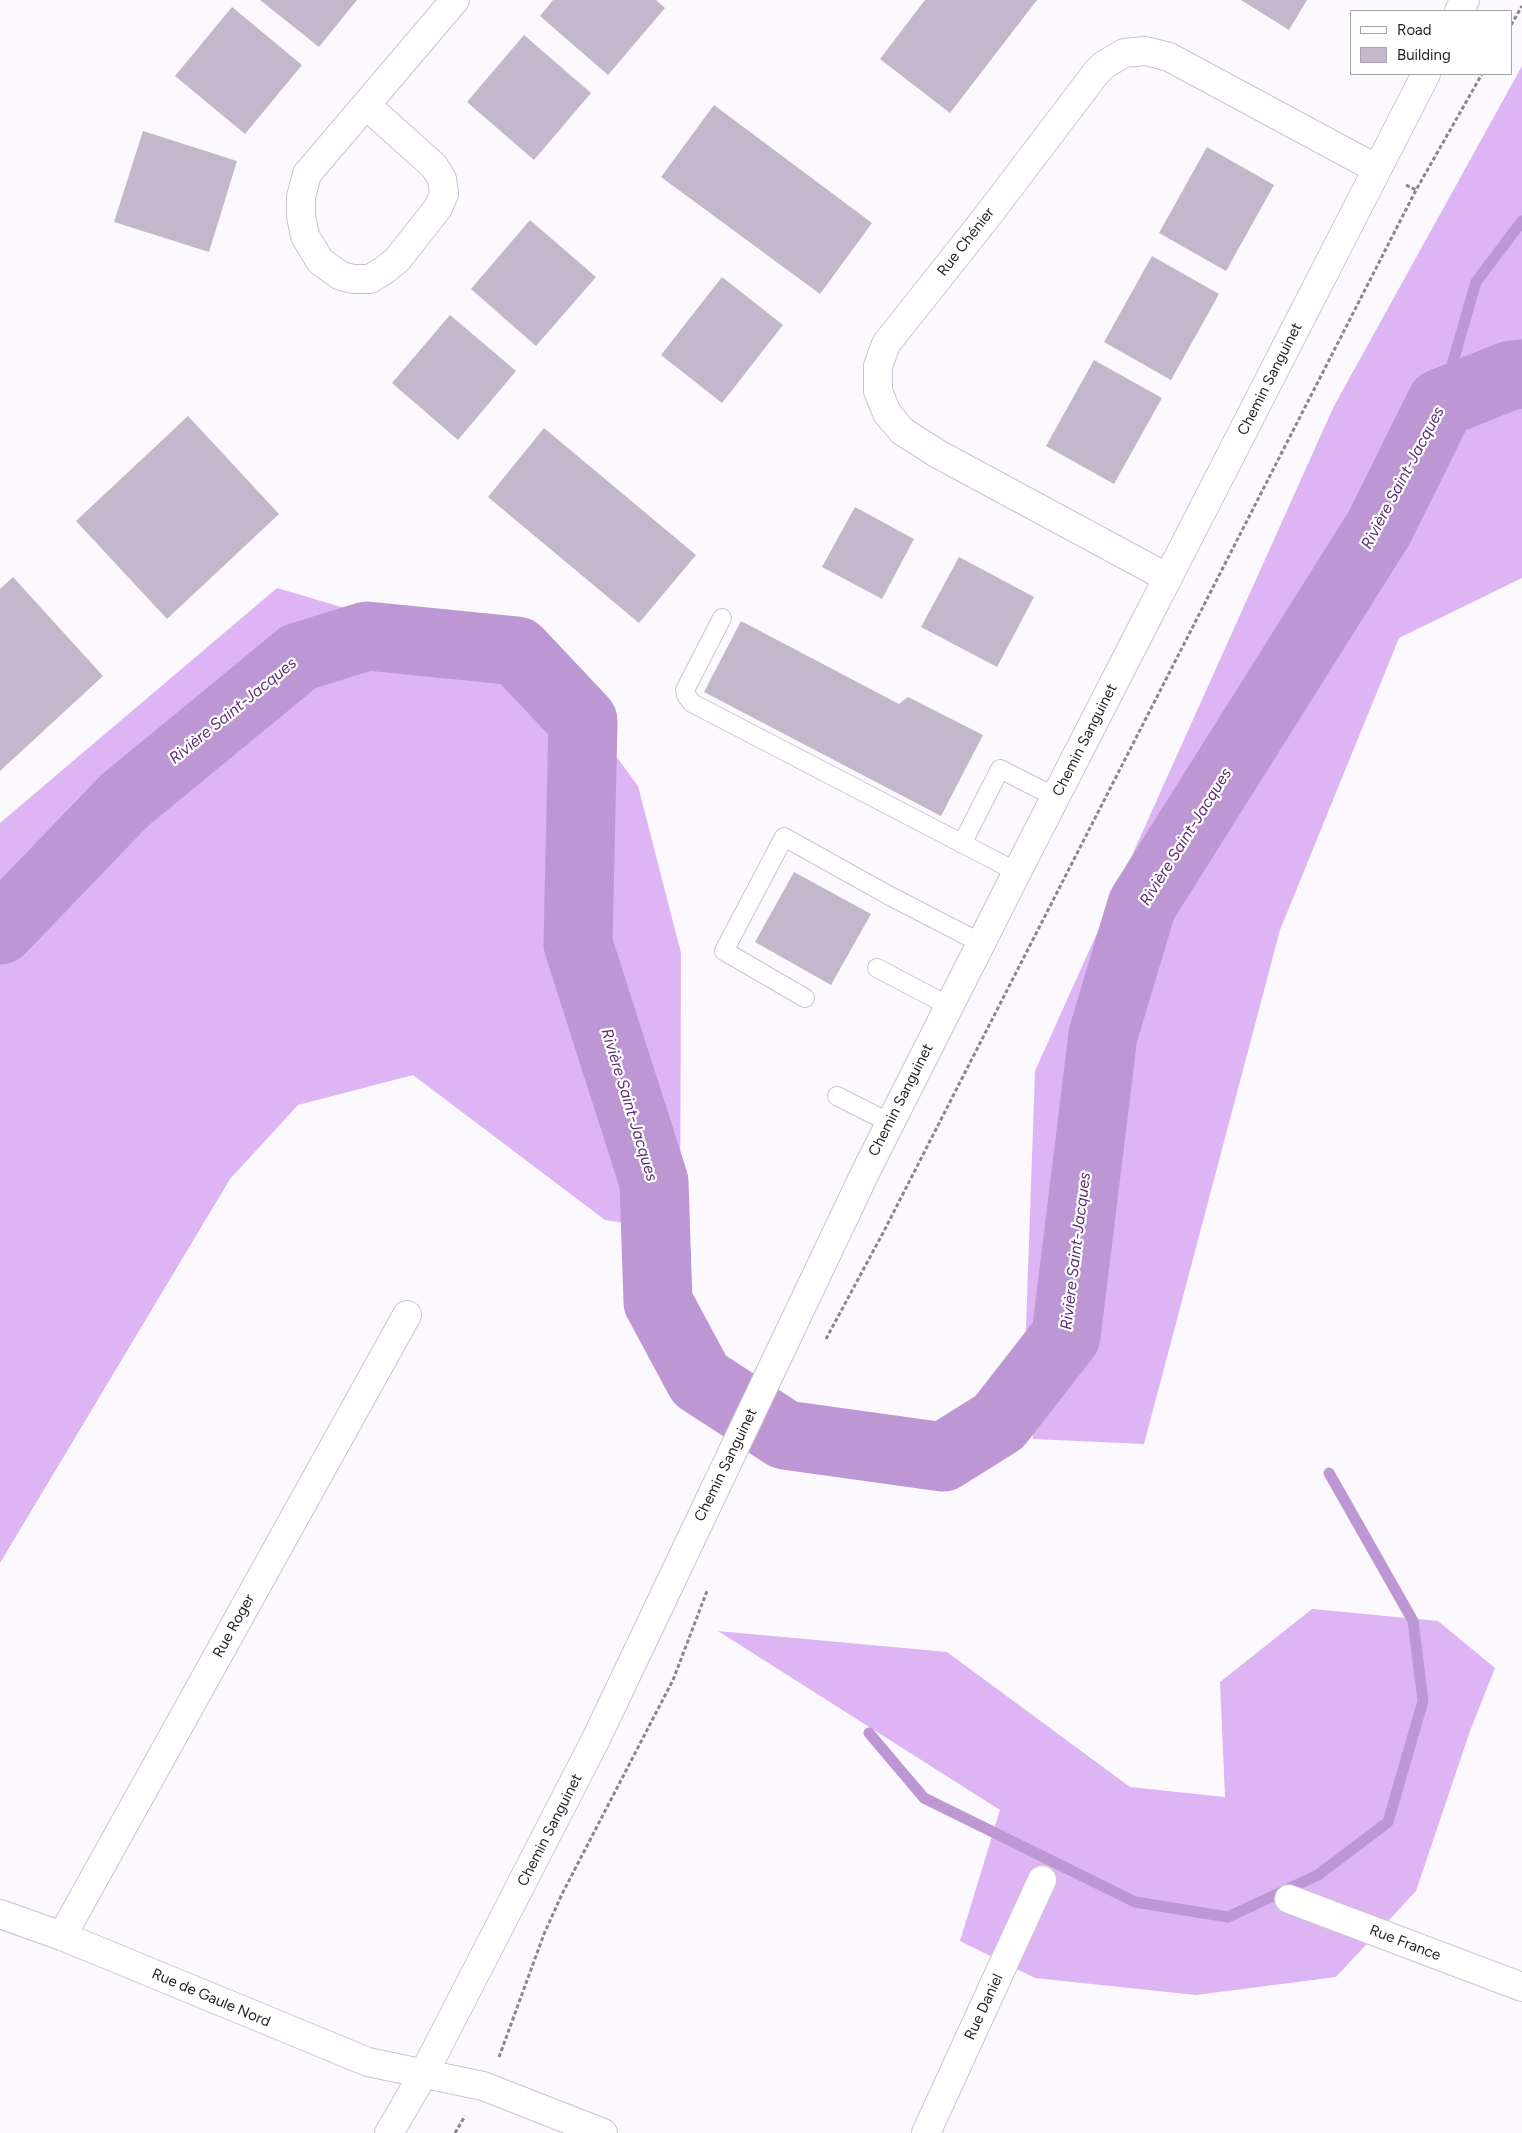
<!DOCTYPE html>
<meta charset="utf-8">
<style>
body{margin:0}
#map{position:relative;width:1522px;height:2133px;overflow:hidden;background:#fbf9fd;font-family:Figtree,sans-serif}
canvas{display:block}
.legend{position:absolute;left:1350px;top:10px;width:162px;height:65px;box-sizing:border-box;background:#fff;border:1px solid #a7a5a9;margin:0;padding:6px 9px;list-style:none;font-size:15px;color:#241f27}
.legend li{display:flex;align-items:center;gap:10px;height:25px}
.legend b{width:25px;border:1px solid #a7a5a9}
</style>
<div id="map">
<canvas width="1522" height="2133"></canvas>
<ul class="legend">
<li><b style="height:6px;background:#fff"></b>Road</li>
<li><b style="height:14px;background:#c3b7cb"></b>Building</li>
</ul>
</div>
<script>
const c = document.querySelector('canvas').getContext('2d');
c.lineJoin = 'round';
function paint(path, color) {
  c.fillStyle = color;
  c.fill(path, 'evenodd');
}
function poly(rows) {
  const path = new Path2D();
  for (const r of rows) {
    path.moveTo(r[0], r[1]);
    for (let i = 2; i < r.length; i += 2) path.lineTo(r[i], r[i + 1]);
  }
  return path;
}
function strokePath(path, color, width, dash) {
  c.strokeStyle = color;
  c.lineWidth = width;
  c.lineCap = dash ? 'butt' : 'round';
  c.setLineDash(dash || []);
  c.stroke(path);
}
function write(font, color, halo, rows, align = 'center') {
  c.font = font + ' Figtree,sans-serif';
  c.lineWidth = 4.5;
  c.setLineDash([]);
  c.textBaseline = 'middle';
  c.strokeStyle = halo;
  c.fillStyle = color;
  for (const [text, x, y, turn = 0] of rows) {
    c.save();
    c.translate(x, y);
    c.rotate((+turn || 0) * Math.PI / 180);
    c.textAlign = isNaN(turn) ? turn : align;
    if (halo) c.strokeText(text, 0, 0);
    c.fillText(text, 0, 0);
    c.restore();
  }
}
const forest = poly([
 [1522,66,1522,578,1399,638,1280,930,1144,1444,1033,1439,1024,1384,1035,1071,1334,406],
 [277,588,552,669,638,786,681,953,680,1232,605,1220,413,1075,298,1105,230,1179,0,1563,0,823],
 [1312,1609,1438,1621,1495,1668,1470,1731,1416,1891,1336,1977,1196,1995,1035,1978,960,1941,1000,1810,718,1631,947,1652,1130,1787,1225,1797,1220,1682]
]);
const stream = poly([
 [1441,403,1476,282,1522,221],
 [869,1733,924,1798,1135,1902,1228,1917,1318,1875,1388,1822,1423,1701,1413,1621,1329,1473]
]);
const river = poly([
 [0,930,124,801,299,657,367,636,517,651,583,721,578,944,654,1182,658,1302,700,1380,785,1435,943,1457,999,1422,1066,1336,1103,1035,1142,905,1379,528,1441,403,1511,375,1522,374]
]);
const building = poly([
 [260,0,357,0,319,47],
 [553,0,656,0,665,8,608,75,540,16],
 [925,0,1037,0,950,113,880,59],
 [1241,0,1307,0,1289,30],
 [232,7,302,65,245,134,175,76],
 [524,35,591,93,534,160,467,102],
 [714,105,872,223,820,294,661,177],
 [143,131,237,161,209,252,114,222],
 [1207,147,1274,185,1226,271,1159,233],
 [530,220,596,277,536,346,471,289],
 [1152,256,1219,294,1171,380,1104,342],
 [722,277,783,325,722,403,661,355],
 [450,315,516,371,458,440,392,383],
 [1094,360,1162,398,1114,484,1046,446],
 [188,416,279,514,167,619,76,521],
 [544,428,696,555,639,623,488,497],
 [855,507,914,539,882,599,822,567],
 [959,557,1034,597,997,667,921,627],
 [13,577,103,676,0,771,0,589],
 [741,621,899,704,908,697,983,735,941,816,704,692],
 [794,872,871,914,831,985,755,942]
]);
const path = poly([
 [1511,25,1522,6],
 [1406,185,1416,190],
 [826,1339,884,1231,1416,190,1482,74],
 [499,2057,544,1934,562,1894,673,1680,707,1591],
 [455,2133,465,2116]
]);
const lane = poly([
 [722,618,685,690,686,695,692,703,1017,872],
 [962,844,1000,769,1055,797],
 [877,968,949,1006],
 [805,998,724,951,784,837,888,895,981,943],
 [837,1096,890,1123]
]);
const street = poly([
 [367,106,434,166,442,179,444,194,438,208,397,260,383,271,370,279,353,279,341,276,320,261,305,236,301,216,301,197,307,174,455,0],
 [1168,578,938,454,902,431,887,413,878,391,878,366,886,344,989,214,1096,73,1104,65,1124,53,1146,51,1169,57,1377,169],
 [1289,1899,1522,1987],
 [0,1914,62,1936,368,2062,483,2086,603,2133],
 [62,1936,407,1315],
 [926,2133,1042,1880]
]);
const secondary = poly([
 [1459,11,1465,0],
 [389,2133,424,2073,596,1739,867,1169,1017,872,1426,74]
]);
const streetNames = [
 ["Rue Chénier",966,242,-52],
 ["Chemin Sanguinet",1270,379,-63],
 ["Chemin Sanguinet",1085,740,-63],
 ["Chemin Sanguinet",901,1100,-63],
 ["Chemin Sanguinet",726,1465,-64],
 ["Rue Roger",234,1626,-61],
 ["Chemin Sanguinet",550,1830,-63],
 ["Rue France",1405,1943,21],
 ["Rue de Gaule Nord",211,1998,23],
 ["Rue Daniel",984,2007,-65]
];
const waterNames = [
 ["Rivière Saint-Jacques",1403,478,-62],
 ["Rivière Saint-Jacques",233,711,-39],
 ["Rivière Saint-Jacques",1186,837,-58],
 ["Rivière Saint-Jacques",629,1105,73],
 ["Rivière Saint-Jacques",1076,1251,-83]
];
paint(forest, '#ddb5f4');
strokePath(stream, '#bd96d4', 11);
strokePath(river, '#bd96d4', 69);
paint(building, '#c3b7cb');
strokePath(lane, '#cec1d5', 20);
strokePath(street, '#cec1d5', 30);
strokePath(secondary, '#cec1d5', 30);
strokePath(path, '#89868c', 3, [4, 2.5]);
strokePath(lane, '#fff', 18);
strokePath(street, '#fff', 28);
strokePath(secondary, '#fff', 28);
write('15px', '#241f27', '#fff', streetNames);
write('italic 16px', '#5d2c75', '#fff', waterNames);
</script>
